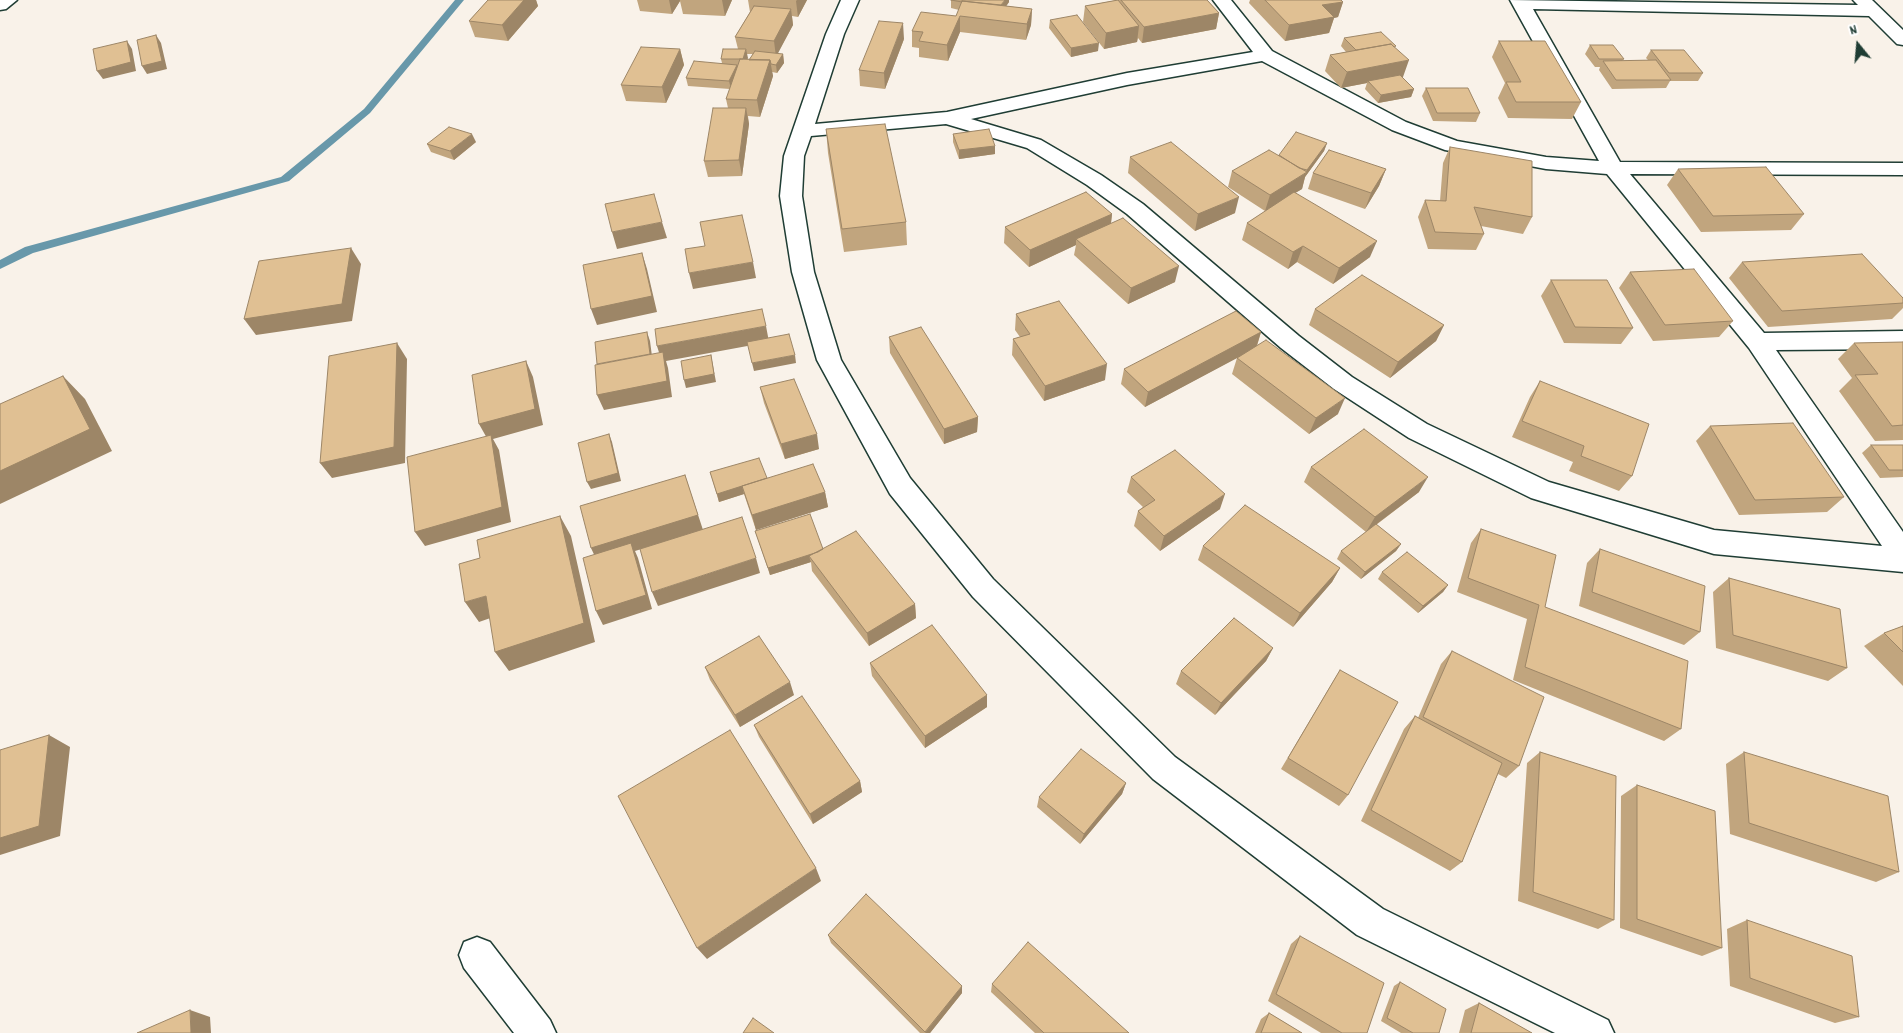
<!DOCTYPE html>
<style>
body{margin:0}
#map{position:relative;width:1903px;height:1033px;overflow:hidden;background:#f9f2e9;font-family:Dekko,sans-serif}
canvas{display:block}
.north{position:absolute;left:1833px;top:20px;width:50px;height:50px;-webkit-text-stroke:4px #fff;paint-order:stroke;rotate:343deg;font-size:14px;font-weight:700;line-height:20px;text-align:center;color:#1f3d34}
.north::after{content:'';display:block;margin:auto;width:18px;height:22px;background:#1f3d34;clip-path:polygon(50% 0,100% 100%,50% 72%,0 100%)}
</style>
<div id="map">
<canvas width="1903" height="1033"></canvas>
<div class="north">N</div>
</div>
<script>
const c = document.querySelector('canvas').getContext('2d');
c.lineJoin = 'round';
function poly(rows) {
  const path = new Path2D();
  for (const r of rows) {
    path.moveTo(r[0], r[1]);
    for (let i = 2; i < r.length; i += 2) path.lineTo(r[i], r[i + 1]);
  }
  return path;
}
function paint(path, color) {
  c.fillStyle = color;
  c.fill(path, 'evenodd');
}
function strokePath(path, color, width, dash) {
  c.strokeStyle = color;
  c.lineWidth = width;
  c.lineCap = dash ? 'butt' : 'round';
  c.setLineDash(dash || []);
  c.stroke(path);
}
const stream = poly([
 [455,0,464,0,370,113,289,181,33,253,0,269,0,260,25,247,281,177,364,109,455,0]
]);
const minor = poly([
 [0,0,17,0,6,9,0,10,0,0],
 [841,0,859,0,844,34,815,124,947,112,1127,73,1253,52,1213,0,1231,0,1272,51,1406,122,1457,141,1546,157,1599,161,1510,0,1858,5,1853,0,1872,0,1903,30,1903,45,1897,44,1869,16,1533,9,1620,162,1903,163,1903,175,1630,174,1764,333,1903,331,1903,349,1776,350,1903,532,1903,572,1714,554,1531,498,1409,438,1334,389,1281,348,1127,214,1087,185,1027,148,946,124,811,136,804,156,802,196,814,272,841,360,910,478,993,579,1175,757,1383,909,1608,1020,1614,1033,1555,1033,1357,935,1153,779,973,597,890,494,817,360,792,272,780,196,784,156,826,34,841,0],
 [1262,61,1392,130,1445,150,1546,169,1607,174,1749,348,1882,546,1714,530,1549,482,1427,424,1352,377,1299,336,1143,204,1101,175,1041,140,971,119,1127,85,1262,61],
 [477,937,490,942,550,1020,556,1033,514,1033,464,968,459,955,464,942,477,937]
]);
const wall = poly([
 [488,0,536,0,538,6,508,41,475,37,469,21],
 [637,0,732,0,725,16,683,14,680,1,672,14,640,11],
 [748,0,807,0,798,17,792,16,793,25,777,54,783,54,784,63,777,73,772,72,773,76,760,117,748,116,749,124,742,176,708,177,704,161,728,108,726,99,730,89,688,86,686,78,722,63,721,59,738,49,735,37,750,12],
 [747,54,753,54,749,60,747,59],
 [951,0,1009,2,1006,6,1032,9,1031,25,1026,40,960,32,948,61,919,57,919,48,912,47,912,31,956,16,959,10,951,8],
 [1117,0,1207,0,1219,13,1216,29,1142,43,1138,38,1137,42,1104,49,1083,22,1085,6],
 [1250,0,1341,0,1343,2,1338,17,1334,18,1329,33,1285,41,1249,3],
 [1050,20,1098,51,1071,57,1049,28],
 [1344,38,1395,48,1402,77,1414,89,1411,97,1378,103,1365,89,1367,83,1341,88,1325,71,1330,55,1346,52,1341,46],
 [904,39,885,89,860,86,859,70],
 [1499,41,1581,102,1572,119,1508,118,1498,98,1505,83,1492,57],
 [1590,45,1624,59,1622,61,1648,60,1646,58,1651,50,1703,73,1698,81,1670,81,1666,88,1612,89,1599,70,1600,67,1595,67,1585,54],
 [680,49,684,65,666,103,626,101,621,85],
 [1426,88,1480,113,1476,122,1433,121,1422,96],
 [826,129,906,222,907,245,844,252,828,153],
 [953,134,995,146,995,154,959,159,953,142],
 [476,142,454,160,431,152,427,144],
 [1327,143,1324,151,1305,177,1302,189,1295,193,1370,257,1333,284,1297,262,1288,269,1242,240,1247,223,1275,205,1265,211,1228,187,1232,171,1279,155],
 [1450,147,1532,217,1523,234,1481,226,1484,234,1476,250,1428,249,1418,217,1425,200,1440,201,1443,163],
 [1130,157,1235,213,1195,231,1128,173],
 [1386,169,1379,186,1365,209,1308,189,1313,173],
 [1678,169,1804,214,1791,230,1701,232,1667,185],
 [1112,214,1111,224,1175,282,1128,304,1074,255,1076,245,1029,267,1004,243,1005,227],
 [1742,262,1903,298,1903,308,1892,319,1768,327,1729,278],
 [1630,272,1733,321,1719,337,1653,341,1619,288],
 [1551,280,1633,328,1621,344,1564,343,1541,296],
 [1315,309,1444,325,1436,341,1390,378,1309,325],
 [1016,314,1105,380,1044,401,1012,355,1013,339,1020,337,1015,330],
 [1261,332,1257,346,1338,414,1309,434,1232,374,1237,358,1238,357,1145,407,1121,384,1124,369],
 [889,337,978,417,977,432,944,444,890,353],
 [1903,342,1903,440,1875,441,1839,391,1852,378,1838,359,1854,343],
 [1540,381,1632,476,1619,491,1569,471,1573,462,1512,437,1530,397],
 [760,387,819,449,785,459,764,403],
 [1710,426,1844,497,1827,512,1739,515,1696,441],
 [1871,445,1903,445,1903,477,1880,478,1862,453],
 [1311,467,1419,492,1376,525,1401,544,1396,551,1361,579,1337,559,1341,551,1366,532,1304,482],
 [710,472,767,478,825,492,828,507,756,530,744,494,719,502],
 [1131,477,1220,509,1160,551,1134,526,1138,511,1143,507,1127,492],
 [1481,529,1545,607,1681,729,1664,741,1513,680,1527,619,1457,592,1471,543],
 [755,531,823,549,915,604,916,618,869,646,812,571,811,562,770,575],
 [1203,546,1340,568,1332,582,1293,627,1198,560],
 [1600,549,1700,632,1684,645,1579,606,1587,563],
 [1382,572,1448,585,1443,592,1418,613,1378,579],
 [1729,578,1847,668,1828,681,1716,648,1713,592],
 [1903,626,1903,686,1864,646,1884,633],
 [1273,648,1266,661,1215,715,1176,684,1181,671],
 [1452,651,1519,766,1506,778,1498,774,1462,862,1450,871,1361,821,1404,729,1415,716,1418,718,1441,664],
 [870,663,987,695,987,707,925,748,872,676],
 [705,667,794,695,740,727,710,680],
 [1340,670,1348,795,1339,806,1281,769,1332,683],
 [754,725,860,781,862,792,813,824,759,737],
 [1540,752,1614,920,1598,929,1518,901,1527,763],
 [1744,752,1899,872,1876,882,1730,834,1726,764],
 [1126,783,1122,794,1080,844,1037,807,1039,797],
 [1637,785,1722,948,1702,956,1620,928,1621,796],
 [1747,920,1859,1017,1835,1023,1730,986,1727,929],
 [828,935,962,993,930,1033,920,1033,831,943],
 [1300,936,1367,1033,1321,1033,1268,1001,1291,944],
 [1400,982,1439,1033,1401,1033,1381,1021,1394,986],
 [992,984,1129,1033,1035,1033,991,992],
 [1479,1003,1532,1033,1459,1033,1465,1010],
 [1269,1013,1302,1033,1255,1033,1261,1019]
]);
const shadedWall = poly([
 [524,0,536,0,538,6,508,41,502,25],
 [669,0,680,0,680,1,672,14],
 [722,0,732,0,725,16],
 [797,0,807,0,798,17,796,1],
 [1005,0,1009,0,1009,2,998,18,999,9],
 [1343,2,1338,17,1334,18,1329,33,1285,41,1289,25,1322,5],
 [791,9,793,25,776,57,774,41],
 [1032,9,1031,25,1026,40,1027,24],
 [1219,13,1216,29,1142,43,1144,27],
 [960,16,960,32,948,61,947,45],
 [903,23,904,39,885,89,884,73],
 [1139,26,1137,42,1104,49,1106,33],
 [156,35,161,43,167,69,147,74,142,66],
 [127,41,132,49,136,71,103,79,97,71],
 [1099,43,1098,51,1071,57,1071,48],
 [680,49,684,65,666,103,662,87],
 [746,49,748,58,745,67,743,59],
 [783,54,784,63,777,73,776,65],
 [770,60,773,76,760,117,757,100],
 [1409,60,1403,77,1369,83,1368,81,1367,83,1341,88,1347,72],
 [737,65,739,73,731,89,729,81],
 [1414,89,1411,97,1378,103,1381,95],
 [746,108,749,124,742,176,739,160],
 [472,134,476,142,454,160,450,151],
 [1327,143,1324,151,1305,177,1302,189,1265,211,1270,195,1306,173,1307,170],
 [995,146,995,154,959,159,959,150],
 [1386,169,1379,186,1365,209,1371,193],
 [1239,197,1235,213,1195,231,1198,214],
 [1112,214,1110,230,1076,239,1076,245,1029,267,1030,250],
 [662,222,667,238,617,249,612,232],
 [1377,241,1370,257,1333,284,1339,268],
 [1303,246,1297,262,1288,269,1293,252],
 [351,248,361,264,352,321,256,335,244,319],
 [642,253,647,269,657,312,597,325,591,309],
 [753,262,756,278,693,289,689,273],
 [1179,266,1175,282,1128,304,1131,288],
 [1444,325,1436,341,1390,378,1398,362],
 [766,326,769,342,666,361,668,368,672,397,604,410,597,395,662,362,657,346],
 [647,332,650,341,653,364,650,356],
 [1261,332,1256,348,1145,407,1148,392],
 [397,343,407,359,405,463,332,478,320,463],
 [711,355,716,382,686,388,684,380],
 [795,355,796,363,754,371,752,363],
 [526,361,533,377,543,425,493,439,499,450,511,522,425,546,415,532,488,440,479,424],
 [1107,364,1105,380,1044,401,1045,386],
 [63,376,85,399,112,451,0,504,0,471],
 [1345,398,1338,414,1309,434,1316,418],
 [978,417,977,432,944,444,944,429],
 [609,434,612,442,621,481,591,489,587,482],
 [817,434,819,449,785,459,781,444],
 [685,475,703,530,635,551,638,558,652,609,603,625,596,611,598,563,591,548],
 [1428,477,1419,492,1366,532,1375,517],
 [742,486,744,494,719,502,717,494],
 [825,492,828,507,756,530,752,515],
 [1225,494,1220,509,1160,551,1164,536],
 [560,516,571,536,595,642,509,671,495,652],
 [1401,544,1396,551,1361,579,1365,572],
 [824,550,809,556,811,562,770,575,768,568],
 [756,558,760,573,658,606,652,592],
 [1340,568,1332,582,1293,627,1300,613],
 [1448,585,1443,592,1418,613,1423,606],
 [486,596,499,615,479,622,465,602],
 [915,604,916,618,869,646,867,633],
 [1273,648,1266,661,1215,715,1221,703],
 [790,682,794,695,740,727,735,715],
 [987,695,987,707,925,748,925,736],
 [49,735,70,747,60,836,0,855,0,838],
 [860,781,862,792,813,824,810,814],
 [1126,783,1122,794,1080,844,1084,834],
 [816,868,821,881,707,959,697,948],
 [962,986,962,993,930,1033,925,1033],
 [190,1010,210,1017,211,1033,191,1033]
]);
const building = poly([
 [488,0,524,0,502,25,469,21,488,0],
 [951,0,1005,0,1001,5,962,1,962,2,951,0],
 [1118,0,1139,26,1106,33,1085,6,1118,0],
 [1121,0,1207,0,1219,13,1144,27,1121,0],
 [1265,0,1341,0,1343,2,1322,5,1334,17,1289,25,1265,0],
 [962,1,1032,9,1027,24,960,16,947,45,919,41,923,32,912,31,921,12,956,16,962,1],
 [754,6,791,9,774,41,735,37,754,6],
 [1077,15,1099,43,1071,48,1050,20,1077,15],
 [879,21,903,23,884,73,859,70,879,21],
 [1381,32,1396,46,1394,47,1391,44,1356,50,1344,38,1381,32],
 [156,35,162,61,142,66,137,40,156,35],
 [127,41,131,62,97,71,93,49,127,41],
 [1499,41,1545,41,1581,102,1516,102,1506,82,1521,82,1499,41],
 [1391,44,1409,60,1347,72,1330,55,1391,44],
 [1590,45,1613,45,1624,59,1599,59,1590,45],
 [641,47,680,49,662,87,621,85,641,47],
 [723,49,746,49,743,59,721,59,723,49],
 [1651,50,1684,50,1703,73,1669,73,1651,50],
 [755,51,783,54,776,65,771,64,770,60,749,60,755,51],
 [740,59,770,60,757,100,726,99,740,59],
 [1656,60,1671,80,1616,80,1603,61,1656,60],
 [694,61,737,65,729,81,686,78,694,61],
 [1400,75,1414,89,1381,95,1368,81,1400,75],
 [1426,88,1468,88,1480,113,1437,113,1426,88],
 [713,108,746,108,739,160,704,161,713,108],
 [885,124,906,222,842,229,826,129,885,124],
 [449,127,472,134,450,151,427,144,449,127],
 [989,129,995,146,959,150,953,134,989,129],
 [1296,132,1327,143,1307,170,1299,168,1279,155,1296,132],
 [1171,142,1239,197,1198,214,1130,157,1171,142],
 [1450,147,1532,161,1532,217,1474,207,1484,234,1435,232,1425,200,1446,201,1450,147],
 [1269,150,1307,172,1270,195,1232,171,1269,150],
 [1329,150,1386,169,1371,193,1313,173,1329,150],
 [1766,167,1804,214,1713,216,1678,169,1766,167],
 [1086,192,1112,214,1030,250,1005,227,1086,192],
 [1294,192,1377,241,1339,268,1303,246,1293,252,1247,223,1294,192],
 [654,194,662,222,612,232,605,204,654,194],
 [742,215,753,262,689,273,685,249,705,246,700,222,742,215],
 [1123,218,1179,266,1131,288,1076,239,1123,218],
 [351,248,342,304,244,319,259,261,351,248],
 [642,253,652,296,591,309,583,265,642,253],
 [1862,254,1903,298,1903,303,1782,311,1742,262,1862,254],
 [1694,269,1733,321,1665,325,1630,272,1694,269],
 [1362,275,1444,325,1398,362,1315,309,1362,275],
 [1551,280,1607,280,1633,328,1575,327,1551,280],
 [1059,301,1107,364,1045,386,1013,339,1030,334,1016,314,1059,301],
 [762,309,766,326,657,346,655,329,762,309],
 [1236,311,1261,332,1148,392,1124,369,1236,311],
 [921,327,978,417,944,429,889,337,921,327],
 [647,332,650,354,597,364,595,342,647,332],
 [789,334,795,355,752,363,747,342,789,334],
 [1266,340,1345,398,1316,418,1237,358,1266,340],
 [1903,342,1903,425,1892,426,1855,375,1878,374,1854,343,1903,342],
 [397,343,394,447,320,463,329,356,397,343],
 [663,352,667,381,597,395,595,365,663,352],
 [711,355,714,374,684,380,681,361,711,355],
 [526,361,535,409,479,424,472,375,526,361],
 [63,376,90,429,0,471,0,404,63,376],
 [794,379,817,434,781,444,760,387,794,379],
 [1540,381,1649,424,1632,476,1581,456,1584,446,1522,421,1540,381],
 [1793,423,1844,497,1755,500,1710,426,1793,423],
 [1364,429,1428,477,1375,517,1311,467,1364,429],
 [609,434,618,473,587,482,578,443,609,434],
 [491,435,502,507,415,532,407,457,491,435],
 [1871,445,1903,445,1903,470,1889,470,1871,445],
 [1175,450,1225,494,1164,536,1138,511,1155,500,1131,477,1175,450],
 [759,458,767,478,717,494,710,472,759,458],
 [813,464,825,492,752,515,742,486,813,464],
 [685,475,698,515,591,548,580,506,685,475],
 [1245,505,1340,568,1300,613,1203,546,1245,505],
 [810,514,823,549,818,552,768,568,755,531,810,514],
 [560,516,584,623,495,652,486,596,465,602,459,564,480,558,477,540,560,516],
 [742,517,756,558,652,592,640,549,742,517],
 [1376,524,1401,544,1365,572,1341,551,1376,524],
 [1481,529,1556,555,1545,607,1688,661,1681,729,1525,667,1539,605,1468,578,1481,529],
 [856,531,915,604,867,633,809,556,856,531],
 [631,543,646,595,596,611,583,558,631,543],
 [1600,549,1705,586,1700,632,1592,592,1600,549],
 [1407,552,1448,585,1423,606,1382,572,1407,552],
 [1729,578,1840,609,1847,668,1733,635,1729,578],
 [1234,618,1273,648,1221,703,1181,671,1234,618],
 [932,625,987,695,925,736,870,663,932,625],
 [1903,626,1903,652,1884,633,1903,626],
 [759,636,790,682,735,715,705,667,759,636],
 [1452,651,1544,697,1519,766,1423,717,1452,651],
 [1340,670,1398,702,1348,795,1288,758,1340,670],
 [802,696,860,781,810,814,754,725,802,696],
 [1415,716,1502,763,1462,862,1371,810,1415,716],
 [730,730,816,868,697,948,618,796,730,730],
 [49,735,39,826,0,838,0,750,49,735],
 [1081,749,1126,783,1084,834,1039,797,1081,749],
 [1540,752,1616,776,1614,920,1533,892,1540,752],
 [1744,752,1888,796,1899,872,1749,823,1744,752],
 [1637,785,1715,811,1722,948,1637,919,1637,785],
 [866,894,962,986,925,1032,828,935,866,894],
 [1747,920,1852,956,1859,1017,1750,978,1747,920],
 [1300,936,1384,983,1367,1033,1342,1033,1276,994,1300,936],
 [1028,942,1129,1033,1044,1033,992,984,1028,942],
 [1400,982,1446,1009,1439,1033,1413,1033,1387,1018,1400,982],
 [1479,1003,1532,1033,1471,1033,1479,1003],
 [190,1010,191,1033,137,1033,190,1010],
 [1269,1013,1302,1033,1261,1033,1269,1013],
 [753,1018,774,1033,743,1033,753,1018]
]);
paint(stream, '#6898aa');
strokePath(minor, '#1f3d34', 3);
paint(minor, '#fff');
paint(wall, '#c1a57e');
paint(shadedWall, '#9d8667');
paint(building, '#e0c093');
strokePath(building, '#9d8667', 1);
</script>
